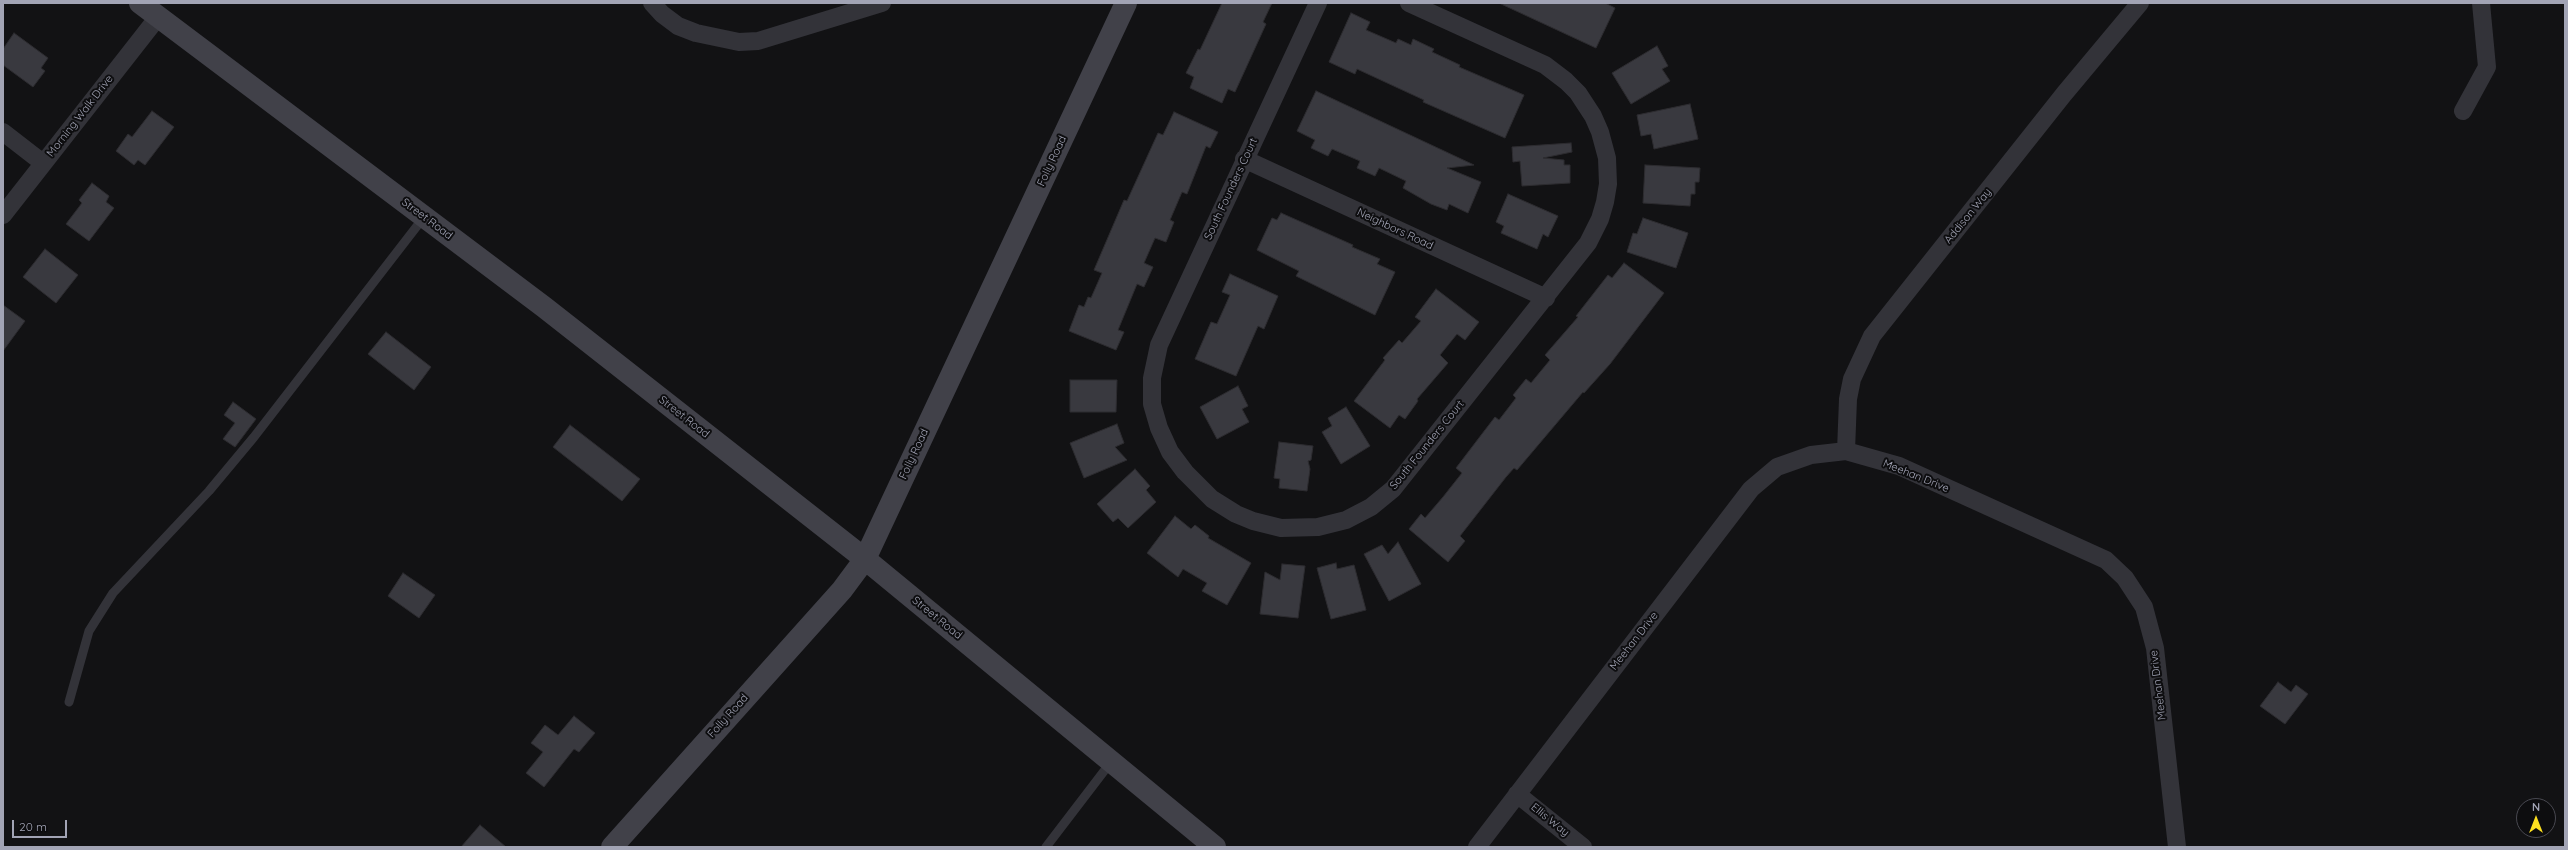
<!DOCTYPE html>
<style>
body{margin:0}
#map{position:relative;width:2568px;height:850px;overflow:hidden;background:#121214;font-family:Quicksand,sans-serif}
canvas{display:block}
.frame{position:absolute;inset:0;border:4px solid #a2a4b5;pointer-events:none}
.north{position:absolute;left:2516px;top:798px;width:40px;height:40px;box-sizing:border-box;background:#0d0d0f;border:1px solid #494951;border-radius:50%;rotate:0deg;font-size:11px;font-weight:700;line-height:16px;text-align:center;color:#a2a4b5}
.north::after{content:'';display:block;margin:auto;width:14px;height:18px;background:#fde020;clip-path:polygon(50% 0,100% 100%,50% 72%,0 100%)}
.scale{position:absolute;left:12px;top:820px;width:55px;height:18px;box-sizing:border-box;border:2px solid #a2a4b5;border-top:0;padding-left:5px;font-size:12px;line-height:14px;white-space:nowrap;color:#a2a4b5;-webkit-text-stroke:3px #0d0d0f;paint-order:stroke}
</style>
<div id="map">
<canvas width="2568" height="850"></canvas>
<div class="frame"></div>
<div class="north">N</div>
<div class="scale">20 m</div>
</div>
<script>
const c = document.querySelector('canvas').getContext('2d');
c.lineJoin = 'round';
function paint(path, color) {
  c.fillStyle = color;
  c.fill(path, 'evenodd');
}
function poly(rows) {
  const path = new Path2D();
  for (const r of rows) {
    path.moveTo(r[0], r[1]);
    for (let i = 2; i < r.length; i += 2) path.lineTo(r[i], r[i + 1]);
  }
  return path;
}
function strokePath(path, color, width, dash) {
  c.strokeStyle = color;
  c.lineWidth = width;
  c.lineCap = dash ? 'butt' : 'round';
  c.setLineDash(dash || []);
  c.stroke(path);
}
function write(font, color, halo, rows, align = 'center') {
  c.font = font + ' Quicksand,sans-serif';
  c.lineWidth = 4;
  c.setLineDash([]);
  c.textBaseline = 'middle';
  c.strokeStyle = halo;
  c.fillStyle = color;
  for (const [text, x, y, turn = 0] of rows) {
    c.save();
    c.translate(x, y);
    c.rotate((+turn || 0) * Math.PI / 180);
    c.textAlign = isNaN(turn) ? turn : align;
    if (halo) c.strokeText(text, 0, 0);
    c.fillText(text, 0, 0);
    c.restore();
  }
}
const building = poly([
 [1222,3,1272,3,1263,22,1266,24,1235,92,1228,89,1222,103,1190,88,1194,77,1186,73,1198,49,1200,50,1222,3],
 [1499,3,1605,3,1615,8,1596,48,1499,3],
 [1351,13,1370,22,1366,30,1396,43,1398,39,1411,45,1413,39,1434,49,1432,52,1460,65,1459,67,1524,95,1505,138,1423,102,1424,100,1357,69,1355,74,1329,62,1351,13],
 [14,33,48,58,41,68,45,71,33,87,3,65,3,49,14,33],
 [1657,46,1668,66,1662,69,1670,81,1631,104,1612,73,1657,46],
 [1316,91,1474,165,1447,168,1481,182,1468,213,1449,204,1447,210,1431,204,1403,188,1406,181,1379,168,1375,176,1357,168,1360,161,1332,149,1328,156,1311,148,1315,140,1297,131,1316,91],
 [1690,104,1698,139,1654,149,1651,134,1641,136,1637,115,1690,104],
 [152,111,174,127,145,165,138,160,134,165,116,151,128,134,132,137,152,111],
 [1174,112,1218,132,1210,148,1206,146,1187,194,1182,192,1170,220,1174,222,1166,242,1155,238,1144,263,1153,267,1144,287,1137,284,1118,330,1124,332,1116,350,1069,331,1079,305,1084,307,1088,297,1091,298,1102,273,1094,270,1124,200,1127,201,1158,133,1163,135,1174,112],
 [1571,143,1572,152,1543,158,1564,160,1564,165,1570,165,1570,183,1522,186,1520,161,1513,162,1512,147,1571,143],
 [1645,165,1700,168,1699,182,1695,182,1695,194,1691,194,1690,206,1643,203,1645,165],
 [92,183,109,196,106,202,114,208,89,241,66,224,82,203,79,200,92,183],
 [1508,194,1558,216,1548,237,1543,234,1537,249,1501,233,1504,226,1496,222,1508,194],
 [1281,213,1353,245,1352,247,1380,259,1377,264,1395,272,1375,315,1296,276,1299,271,1257,250,1272,218,1277,220,1281,213],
 [1643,218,1688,233,1676,268,1627,252,1633,233,1637,234,1643,218],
 [45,249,78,275,56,303,23,277,45,249],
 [1624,263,1664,293,1610,364,1584,393,1583,392,1517,470,1514,468,1506,477,1460,536,1465,541,1448,562,1409,529,1421,514,1425,518,1443,497,1462,473,1456,468,1485,430,1495,417,1499,420,1516,398,1513,395,1526,379,1531,383,1550,360,1545,355,1578,317,1576,316,1608,275,1612,278,1624,263],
 [1230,274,1278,296,1264,329,1258,326,1236,376,1195,359,1211,322,1217,324,1230,295,1222,292,1230,274],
 [1436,289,1479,322,1465,340,1457,334,1440,355,1448,363,1417,399,1418,401,1405,419,1399,415,1390,428,1354,401,1385,360,1383,358,1399,340,1402,343,1421,321,1415,317,1436,289],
 [3,305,25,321,3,351,3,305],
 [386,332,431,367,414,390,368,354,386,332],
 [1070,380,1117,380,1116,412,1070,412,1070,380],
 [1238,386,1248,406,1242,409,1249,422,1217,439,1200,407,1238,386],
 [233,402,256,419,235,447,223,439,235,423,224,415,233,402],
 [1346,407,1370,446,1341,464,1322,432,1332,426,1328,418,1346,407],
 [1117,424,1124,443,1115,447,1127,460,1084,478,1070,443,1117,424],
 [570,425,640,479,622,501,553,447,570,425],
 [1279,442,1313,446,1311,460,1308,461,1310,469,1307,491,1279,488,1280,479,1274,478,1279,442],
 [1135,469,1150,486,1146,490,1156,502,1128,528,1118,518,1113,522,1097,504,1135,469],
 [1175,516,1191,529,1195,525,1209,536,1208,538,1251,563,1227,605,1202,591,1207,583,1183,569,1178,577,1147,553,1175,516],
 [1398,542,1421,584,1389,601,1364,554,1382,545,1388,554,1398,542],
 [1336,563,1337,569,1354,565,1366,610,1331,619,1317,568,1336,563],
 [1282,564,1305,566,1298,618,1260,614,1265,572,1280,580,1282,564],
 [403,573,435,595,419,618,388,596,403,573],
 [2278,682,2291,692,2296,685,2308,694,2285,724,2260,706,2278,682],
 [574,716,595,733,579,752,574,749,544,787,526,773,543,752,531,743,545,725,558,735,574,716],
 [480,825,506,847,461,847,480,825]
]);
const lane = poly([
 [69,702,89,631,113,593,209,491,254,437,424,217],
 [1046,847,1111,762]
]);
const street = poly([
 [652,3,662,14,678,26,696,33,739,42,758,41,882,3],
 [1318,3,1159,345,1152,378,1152,404,1159,428,1170,452,1185,472,1212,499,1236,514,1253,521,1281,528,1318,527,1346,520,1371,507,1393,489,1588,243,1600,219,1605,202,1608,184,1607,158,1600,132,1593,116,1578,93,1566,81,1545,65,1409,3],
 [2463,111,2487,67,2481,3],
 [3,132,43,163],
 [1244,159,1546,298],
 [3,215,158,17],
 [1846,451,1848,399,1852,379,1872,336,2064,94,2140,3],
 [1517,794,1583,847],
 [1477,847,1751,489,1777,467,1811,455,1846,451,1899,466,2106,560,2125,578,2144,607,2155,648,2177,847]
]);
const secondary = poly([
 [140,3,544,307,865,559,1215,847],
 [612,847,842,590,865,559,1126,3]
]);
const streetNames = [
 ["Morning Walk Drive",80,116,-52],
 ["Folly Road",1052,161,-65],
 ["South Founders Court",1231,189,-65],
 ["Addison Way",1968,216,-51],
 ["Street Road",427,219,37],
 ["Neighbors Road",1395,229,25],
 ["Street Road",684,417,38],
 ["South Founders Court",1427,445,-51],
 ["Folly Road",914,454,-65],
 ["Meehan Drive",1916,476,22],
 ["Street Road",937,618,39],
 ["Meehan Drive",1634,641,-52],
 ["Meehan Drive",2158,685,-97],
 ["Folly Road",728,716,-48],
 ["Ellis Way",1550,820,39]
];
paint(building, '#39393f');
strokePath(building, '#2d2c30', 1);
strokePath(lane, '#333339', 9);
strokePath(street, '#333339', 18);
strokePath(secondary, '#414149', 22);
write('11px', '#a2a4b5', '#0d0d0f', streetNames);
</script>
